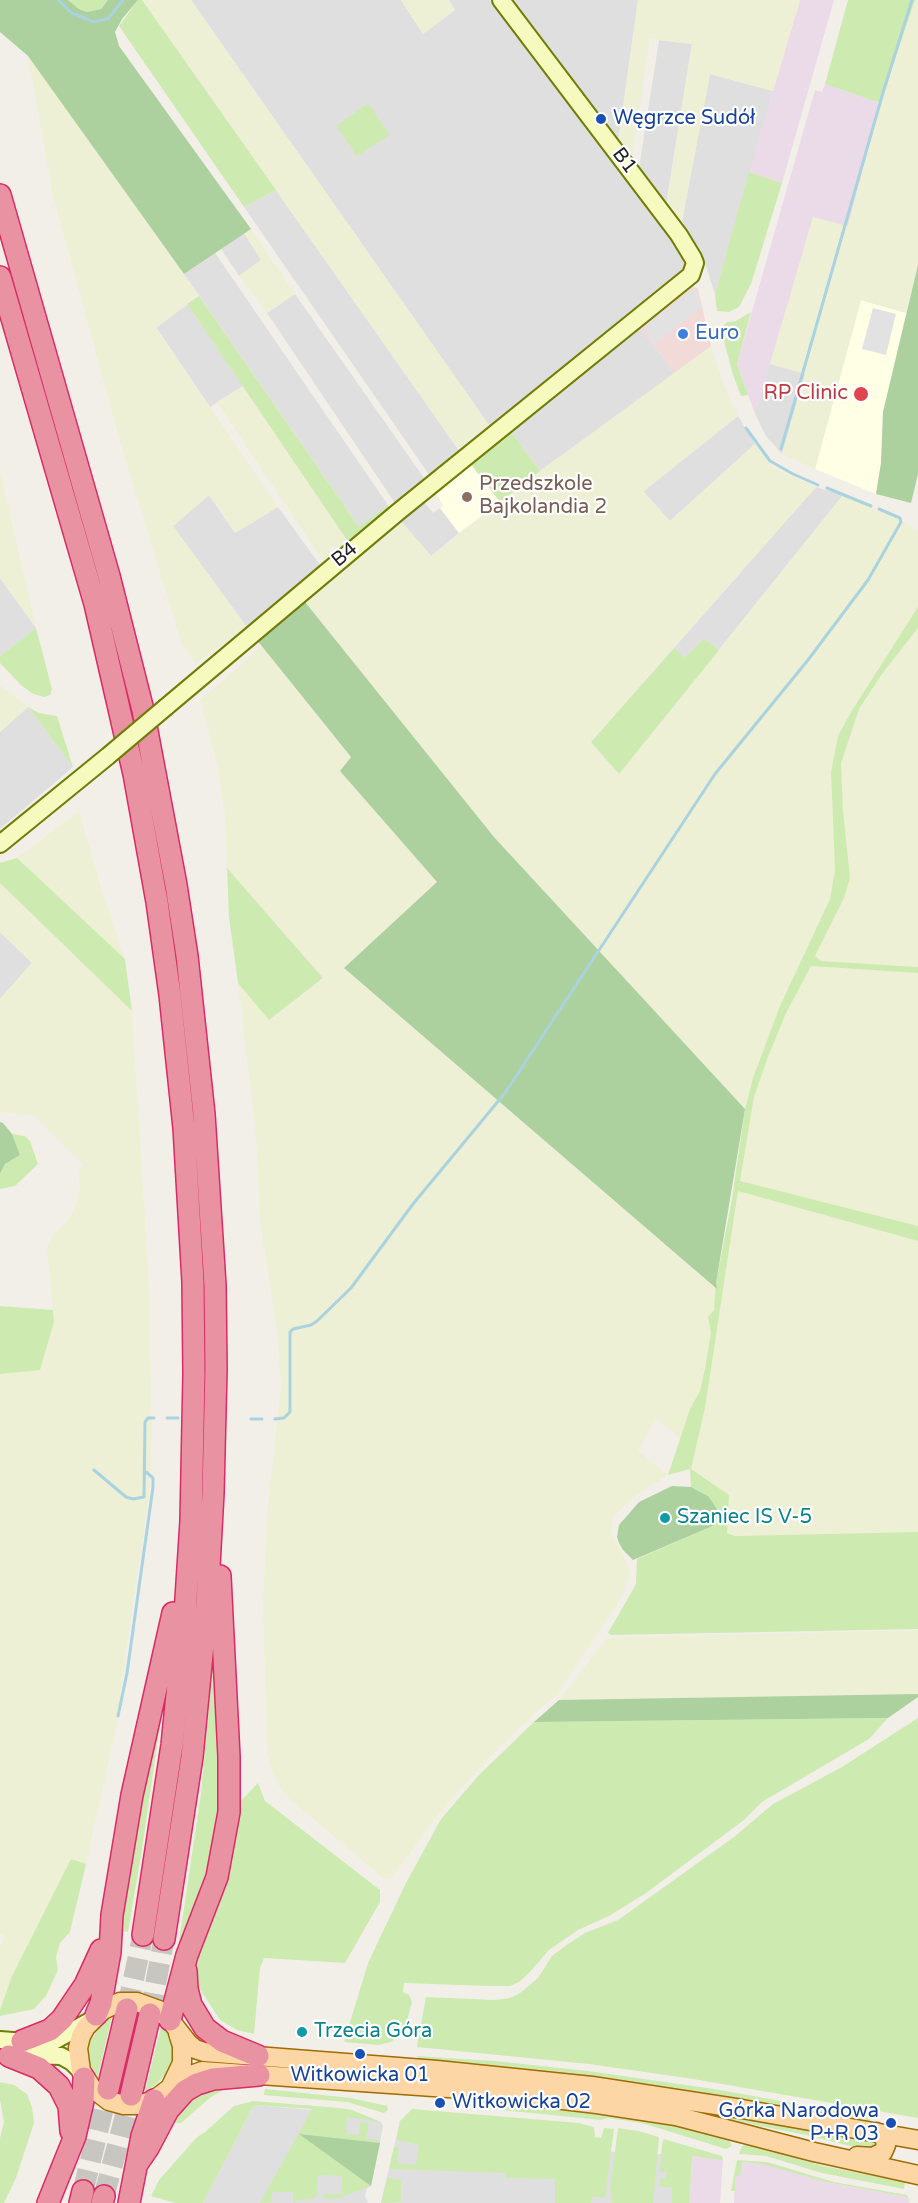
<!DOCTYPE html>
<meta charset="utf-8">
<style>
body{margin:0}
canvas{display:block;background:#f2efe9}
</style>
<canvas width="918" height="2203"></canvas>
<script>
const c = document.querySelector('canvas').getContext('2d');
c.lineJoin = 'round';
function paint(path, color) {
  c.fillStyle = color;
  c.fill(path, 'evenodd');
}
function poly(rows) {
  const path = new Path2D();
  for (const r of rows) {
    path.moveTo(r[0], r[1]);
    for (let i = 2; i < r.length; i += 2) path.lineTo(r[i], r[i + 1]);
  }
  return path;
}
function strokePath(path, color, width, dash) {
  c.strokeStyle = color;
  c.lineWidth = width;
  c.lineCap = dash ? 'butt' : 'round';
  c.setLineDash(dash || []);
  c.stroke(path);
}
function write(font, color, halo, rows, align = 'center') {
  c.font = font + ' "Varela Round",sans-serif';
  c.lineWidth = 4.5;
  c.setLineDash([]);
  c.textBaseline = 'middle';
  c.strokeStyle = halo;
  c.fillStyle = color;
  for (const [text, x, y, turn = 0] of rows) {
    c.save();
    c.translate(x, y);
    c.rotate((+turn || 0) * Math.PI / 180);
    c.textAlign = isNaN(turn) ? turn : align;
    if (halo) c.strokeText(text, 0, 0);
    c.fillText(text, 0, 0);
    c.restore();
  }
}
const residential = poly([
 [191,0,401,0,423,34,455,10,449,0,490,0,682,245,689,263,688,270,491,428],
 [513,0,638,0,618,143],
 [659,40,692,44,666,205,639,168],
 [710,74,773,91,715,294,705,263,682,221],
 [276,190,460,452,430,476,244,207],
 [813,217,848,227,782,454,766,436,755,414],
 [244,233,261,260,239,276,221,249],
 [215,253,388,505,359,527,184,274],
 [295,294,424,478,395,503,267,313],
 [187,304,243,386,210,407,156,327],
 [639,327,676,373,540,471,509,429],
 [738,416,755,444,670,521,643,491],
 [816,487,843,495,719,650,704,638,685,659,674,648],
 [209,495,235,533,278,507,323,569,249,630,173,526],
 [423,501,433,513,440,508,459,533,431,556,400,520],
 [0,578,36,628,0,656],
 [28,707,73,767,0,829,0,732],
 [0,932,32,963,0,999],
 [254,2105,361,2114,381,2122,383,2126,371,2186,367,2188,365,2196,368,2203,203,2203],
 [400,2121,513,2146,692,2156,690,2203,381,2203]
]);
const commercial = poly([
 [695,287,698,289,711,346,676,373,639,327,688,288]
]);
const industrial = poly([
 [800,0,834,0,782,183,749,172],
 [825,84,880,103,848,227,813,218,755,414,737,364,815,90,822,92],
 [692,2156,723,2159,720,2203,690,2203],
 [741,2162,767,2164,826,2182,902,2196,907,2197,910,2203,734,2203,735,2177]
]);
const education = poly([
 [861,300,906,313,883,412,881,463,876,494,815,469],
 [470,463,500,502,459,533,440,508,443,505,435,492]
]);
const farmland = poly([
 [142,0,191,0,491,428,460,452],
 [401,0,449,0,455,10,423,34],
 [638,0,800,0,773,91,710,74,682,221,666,205,692,44,650,39,632,158,618,143],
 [915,0,918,0,918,265,906,313,861,300,815,469,782,454,805,374,770,364,813,217,848,226,881,101],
 [28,56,199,296,156,328,278,507,235,533,209,495,173,526,249,630,217,648,196,664,182,645,121,445,53,196],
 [251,229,295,294,267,313,239,276,261,260,244,233],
 [711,346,722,381,738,416,643,492,670,521,755,444,772,467,816,487,591,741,619,774,843,495,901,520,918,531,918,607,851,712,838,736,831,772,835,870,830,899,780,1006,753,1078,745,1109,494,837,305,602,400,520,431,556,540,471],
 [243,386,349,543,345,546,328,548,334,556,324,562,217,402],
 [0,471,31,605,36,628,0,578],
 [918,628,918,967,821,961,815,956,844,898,841,763,859,709,882,674],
 [261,646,351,758,340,771,437,882,344,968,717,1289,714,1310,708,1317,711,1333,700,1391,690,1409,680,1438,655,1419,638,1451,668,1475,638,1494,613,1516,611,1533,628,1564,630,1576,620,1600,558,1693,508,1738,445,1806,390,1880,384,1879,285,1795,274,1778,267,1754,263,1603,267,1512,281,1387,277,1331,260,1222,256,1137,238,983,270,1020,323,978,227,868,225,817,218,769,200,701],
 [0,685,28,707,0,732],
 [79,811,100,884,125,959,17,858],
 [0,883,132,1011,149,1285,152,1435,149,1496,120,1693,123,1697,86,1864,71,1859,12,1976,0,2010,0,1947,5,1936,0,1933,0,1374,40,1370,54,1322,47,1248,53,1235,68,1220,74,1210,80,1188,78,1170,83,1165,34,1116,0,1112,0,999,32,963,0,932],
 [811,965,918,973,918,1226,740,1182,754,1097,768,1057,786,1013],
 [738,1191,918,1241,918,1532,735,1536,727,1533,728,1495,691,1469,705,1408],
 [918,1630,918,1694,559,1700,607,1638]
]);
const grass = poly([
 [68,0,108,0,101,9,87,12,79,9],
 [138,0,142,0,276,190,244,207,119,26],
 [848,0,915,0,880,103,825,84],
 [368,103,390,135,357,156,336,126],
 [749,172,782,183,751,284,739,307,729,312,717,311,715,294],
 [199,296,359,527,388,505,392,511,349,543,187,304],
 [751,312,737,364,748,395,741,396,733,375,721,329,727,322,736,321],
 [509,429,540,471,500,502,470,463],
 [918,607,918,628,882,674,859,709,841,763,843,811,850,878,844,898,815,956,821,961,918,967,918,973,811,966,786,1013,768,1057,754,1097,740,1181,918,1226,918,1241,738,1191,705,1408,691,1469,729,1495,727,1533,735,1536,918,1532,918,1629,611,1635,608,1633,636,1584,637,1559,715,1525,708,1496,691,1487,690,1469,668,1475,690,1409,700,1391,705,1368,711,1333,708,1317,714,1310,716,1283,732,1199,745,1109,753,1078,780,1006,830,899,835,870,831,772,838,736,851,712],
 [36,628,52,689,50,695,44,697,33,694,21,685,0,663,0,656],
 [704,638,719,650,619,774,591,742,674,648,685,658],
 [28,707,39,713,57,716,73,767],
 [17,858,125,959,132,1011,0,883,0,863],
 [227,868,323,978,269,1020,238,983,229,917],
 [12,1134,25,1136,30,1141,38,1164,15,1186,0,1189,0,1174,5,1164,20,1155],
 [0,1306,53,1310,54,1322,40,1370,0,1374],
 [217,1624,220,1804,214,1849,182,1943,179,1942,201,1793],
 [168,1670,142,1849,128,1932,121,1931,156,1719],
 [888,1718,869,1739,762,1802,744,1820,646,1893,609,1916,578,1930,549,1950,529,1973,519,1982,510,1986,489,1986,404,1983,403,1992,409,1995,412,2002,404,2032,391,2042,379,2045,344,2042,368,1963,406,1883,441,1819,479,1775,534,1722],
 [918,1718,918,2118,693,2079,589,2064,417,2047,426,1997,494,2000,510,1998,520,1993,538,1978,552,1956,565,1946,585,1933,618,1920,734,1837,773,1804,842,1767],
 [258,1783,265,1801,380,1890,380,1902,345,1963,264,1958,260,1968,254,2034,237,2030,220,2020,198,1986,198,1957,217,1909,234,1844,240,1802],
 [71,1859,86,1864,70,1932,60,1943,56,1957,58,1970,46,1996,34,2009,0,2016,0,2010,12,1976],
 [113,2012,97,2080,88,2065,87,2052,90,2041,110,2014],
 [162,2023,166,2028,175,2049,174,2057,166,2074,154,2086,145,2091],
 [416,2056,495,2061,588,2071,714,2089,871,2117,870,2123,643,2084,538,2071,423,2061],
 [0,2082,14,2085,27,2094,32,2107,34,2123,16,2178,4,2203,0,2203,0,2138,4,2122,0,2100],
 [229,2087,211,2097,181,2123,166,2123,197,2090],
 [265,2089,351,2098,387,2106,388,2110,384,2113,347,2102,264,2095],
 [585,2092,874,2140,879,2144,871,2151,806,2135],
 [253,2101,340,2108,352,2110,381,2122,347,2117,346,2134,359,2135,360,2122,369,2124,366,2138,380,2141,380,2143,300,2134,371,2186,339,2198,325,2199,323,2194,341,2194,342,2176,318,2175,317,2195,313,2199,296,2200,296,2203,293,2203,293,2192,272,2192,271,2202,260,2203,312,2109,254,2105,203,2203,175,2203,151,2196,159,2180,197,2137,205,2132,234,2106],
 [454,2103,566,2109,673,2124,728,2138,732,2146,726,2149,642,2123,608,2118,601,2120,462,2106],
 [412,2109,579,2123,594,2127,595,2137,601,2138,604,2128,614,2129,605,2197,592,2197,591,2203,555,2203,555,2179,506,2178,506,2173,389,2169,394,2147,399,2148,397,2163,416,2165,419,2145,396,2140,400,2121],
 [618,2128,638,2131,659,2137,653,2203,612,2203,610,2190],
 [664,2139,722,2156,723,2160,692,2156,689,2203,672,2203,672,2187,660,2187,660,2179,666,2179,667,2172,660,2172,662,2144],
 [747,2144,823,2166,905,2182,904,2189,822,2173,766,2156,739,2154,742,2146],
 [737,2160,767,2162,834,2182,907,2195,911,2203,907,2197,902,2196,826,2182,762,2164,742,2162,740,2175,735,2177,735,2191,731,2191],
 [387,2178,401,2180,401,2202,381,2203]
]);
const forest = poly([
 [0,0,68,0,79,9,87,12,101,9,108,0,138,0,122,19,115,32,119,46,251,229,184,274,28,56,0,32],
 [918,265,918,474,911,503,876,494,881,463,883,412],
 [305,602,494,837,745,1109,716,1283,717,1289,344,968,437,882,340,771,351,757,256,639],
 [0,1122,3,1123,12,1134,20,1155,5,1164,0,1174],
 [672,1486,691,1487,708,1496,717,1509,715,1525,633,1560,623,1550,619,1543,617,1537,619,1525,639,1502],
 [918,1694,918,1697,888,1718,534,1722,559,1700],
 [299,2134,380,2143,371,2186]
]);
const parking = poly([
 [692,290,697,290,701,307,655,344,643,328],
 [873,308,896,314,886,355,862,349]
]);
const stream = poly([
 [58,0,72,13,94,22,109,18,123,0],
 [746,428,770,461,793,474,818,485],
 [781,449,882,96,912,0],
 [827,488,871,506],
 [167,1418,178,1418],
 [251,1419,262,1419],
 [275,1419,284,1418,290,1412,290,1332,293,1329,311,1325,317,1321,351,1288,413,1204,505,1093,715,774,808,660,868,580,901,522,900,518,879,509],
 [94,1470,126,1497,133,1499,144,1497,145,1422,148,1418,154,1418],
 [118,1716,127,1673,153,1487,153,1478,146,1472]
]);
const highwayTunnel = poly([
 [127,2009,143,1935],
 [150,2014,164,1939],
 [83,2191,108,2089],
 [104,2196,131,2095]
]);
const secondary = poly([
 [166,707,398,512,691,275,695,263,693,258,679,235,501,0],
 [0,844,108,756],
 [0,2040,39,2043,52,2042,90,2021],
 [24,2055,61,2056,72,2062,81,2071]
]);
const primary = poly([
 [171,2086,182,2063,182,2046,178,2033],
 [918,2140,742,2109,592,2086,437,2070,204,2052,195,2049,188,2043,170,2020,159,2010,137,2002,120,2002,103,2010,86,2027,81,2036,78,2048,81,2071,92,2088,109,2101,124,2105,139,2105,154,2100,183,2078,202,2071,477,2090,597,2104,676,2116,814,2152,918,2175],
 [857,2156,873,2157,883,2152,886,2145,885,2140,882,2135,876,2132]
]);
const highway = poly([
 [0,195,109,576,143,710,176,885,187,956,204,1114,215,1285,216,1369,213,1493,207,1603,192,1757,164,1939],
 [0,277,95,604,134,774,157,902,170,995,184,1128,193,1282,194,1374,191,1521,185,1614,172,1745,143,1935],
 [186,1971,187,1989,191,2005,205,2028,222,2041,258,2056],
 [96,2015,101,2003,110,1952,112,1915,132,1795,173,1613],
 [170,2020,187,1955,217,1877,229,1812,229,1757,220,1576],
 [22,2041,50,2030,62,2019,85,1985,101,1950],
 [9,2056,39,2068,59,2086,69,2106,71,2131],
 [108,2089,127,2009],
 [131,2095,150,2014],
 [137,2164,148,2148,168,2110,185,2091,197,2084,213,2079,259,2075],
 [48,2203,75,2136,83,2101,84,2078],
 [80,2203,83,2191],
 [102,2203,104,2196],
 [129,2203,142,2136,154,2100]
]);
const secondaryBridge = poly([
 [108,756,166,707]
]);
const markers = [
 [601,119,6,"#1a4fb4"],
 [683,334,6,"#3f7fe0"],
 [861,394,8,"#e0444e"],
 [467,497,6,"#8d6e63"],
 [665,1518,6,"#0f9aa8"],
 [302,2032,6,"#0f9aa8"],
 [360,2054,6,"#1a4fb4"],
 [440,2103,6,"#1a4fb4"],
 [891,2123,6,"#1a4fb4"]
];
const transitNames = [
 ["Węgrzce Sudół",613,119],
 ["Witkowicka 01",360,2076,"center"],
 ["Witkowicka 02",452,2103],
 ["Górka Narodowa",879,2112,"right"],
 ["P+R 03",879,2135,"right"]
];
const streetNames = [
 ["B1",624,161,53],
 ["B4",345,555,-39]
];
const shopNames = [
 ["Euro",695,334]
];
const healthNames = [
 ["RP Clinic",848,394]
];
const educationNames = [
 ["Przedszkole",479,485],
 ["Bajkolandia 2",479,508]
];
const cultureNames = [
 ["Szaniec IS V-5",677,1518],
 ["Trzecia Góra",314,2032]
];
paint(residential, '#e0dfdf');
paint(commercial, '#f2dad9');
paint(industrial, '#ebdbe8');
paint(education, '#ffffe5');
paint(farmland, '#eef0d5');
paint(grass, '#cdebb0');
paint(forest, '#add19e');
paint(parking, '#e2e2e2');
strokePath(stream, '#aad3df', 3);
strokePath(highwayTunnel, '#c8c6c1', 21, [21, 10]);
strokePath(secondary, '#707d05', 20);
strokePath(primary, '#a06b00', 21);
strokePath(highway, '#dc2a67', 24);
strokePath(secondary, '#f7fabf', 16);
strokePath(primary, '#fcd6a4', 18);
strokePath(highway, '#e892a2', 21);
strokePath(secondaryBridge, '#707d05', 20, []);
strokePath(secondaryBridge, '#f7fabf', 16);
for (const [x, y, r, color] of markers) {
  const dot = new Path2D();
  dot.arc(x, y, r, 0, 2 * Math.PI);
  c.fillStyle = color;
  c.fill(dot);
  strokePath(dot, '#fff', 2);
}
write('20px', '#164399', '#fff', transitNames, 'left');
write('20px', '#222', '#fff', streetNames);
write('20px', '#366cbe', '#fff', shopNames, 'left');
write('20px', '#be3a42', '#fff', healthNames, 'right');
write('20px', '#785e54', '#fff', educationNames, 'left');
write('20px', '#0d838f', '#fff', cultureNames, 'left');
</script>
